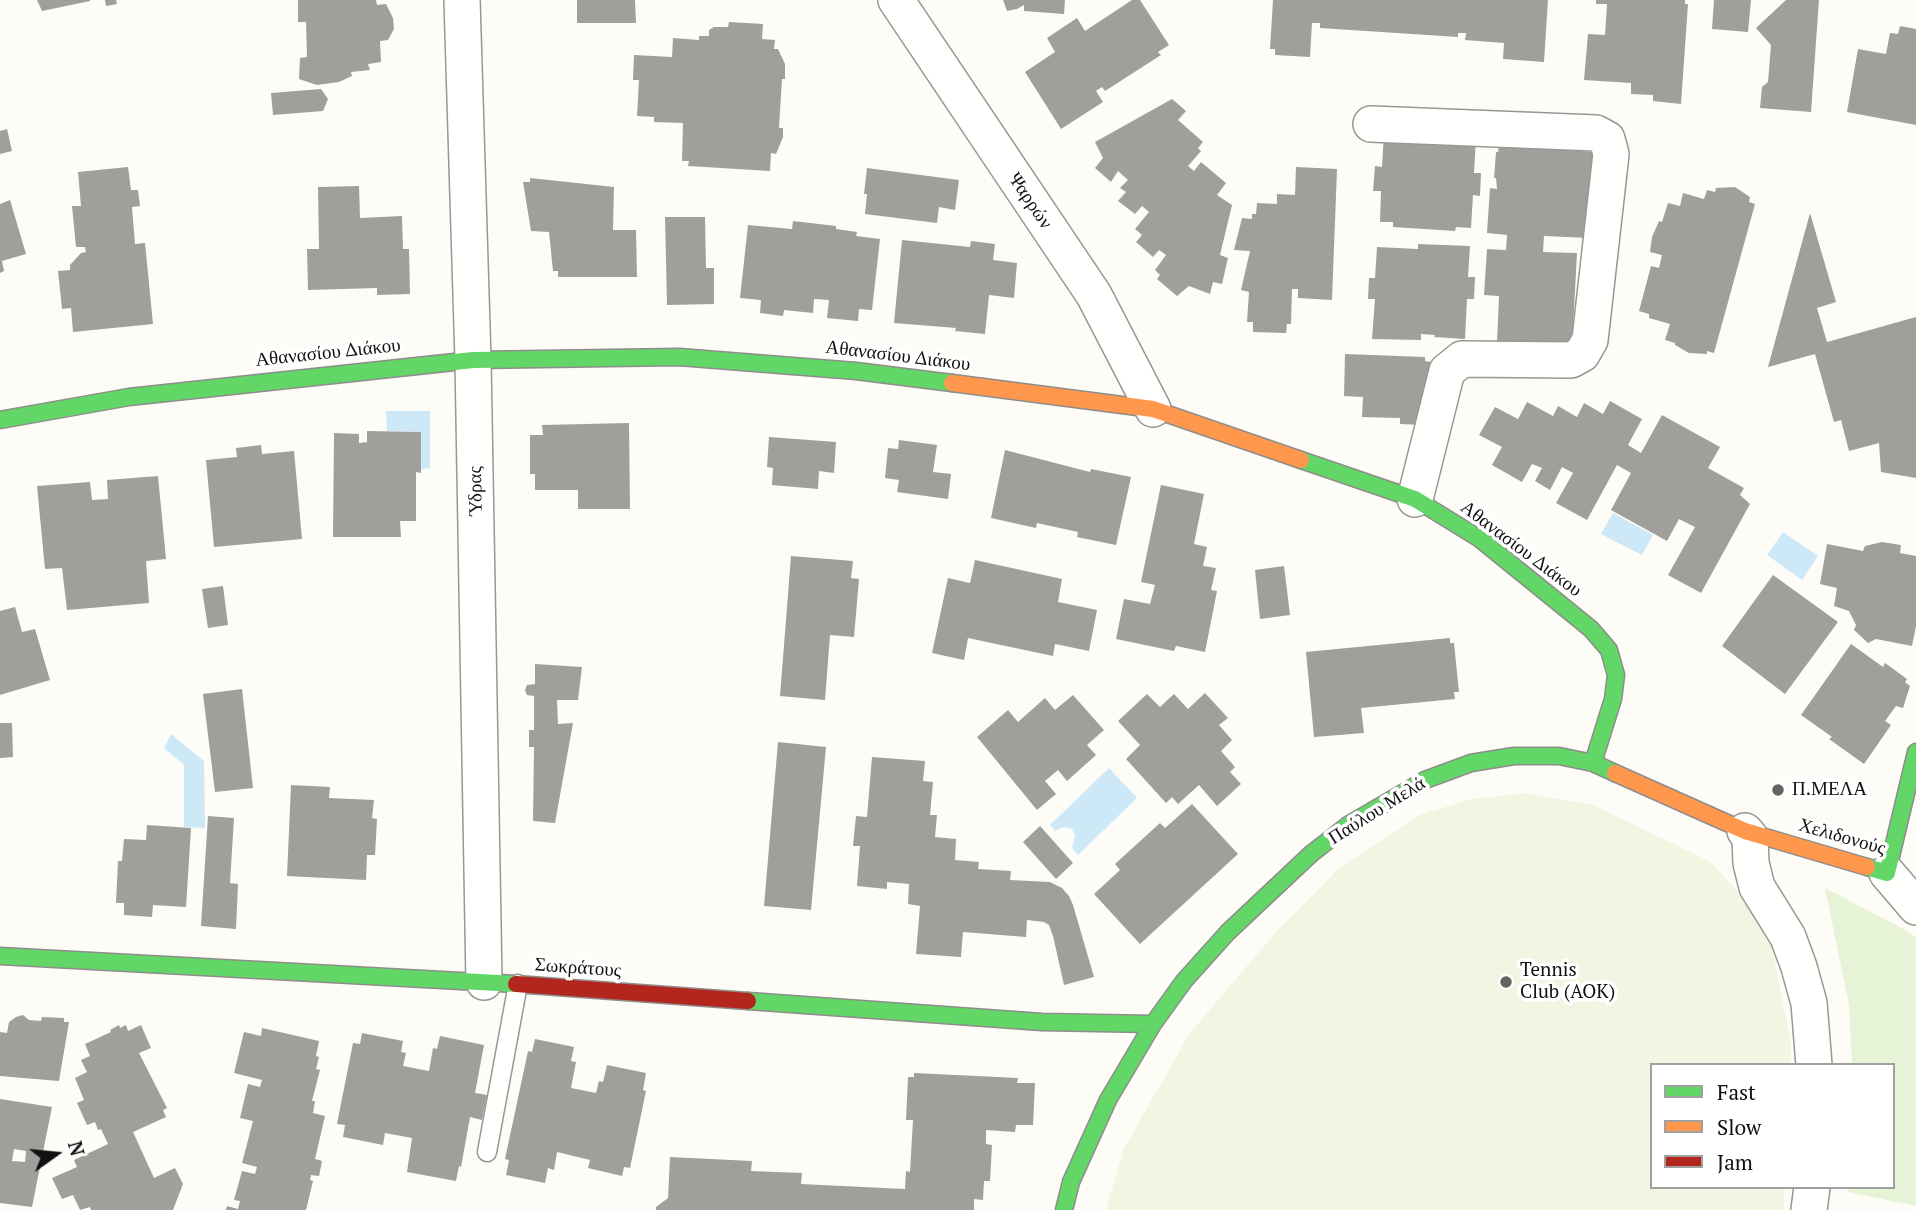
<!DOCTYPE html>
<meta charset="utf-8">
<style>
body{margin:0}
#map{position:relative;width:1916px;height:1210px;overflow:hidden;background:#fdfcf7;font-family:"PT Serif",serif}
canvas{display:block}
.legend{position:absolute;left:1650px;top:1063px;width:245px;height:126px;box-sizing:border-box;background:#fff;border:2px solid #a0a0a0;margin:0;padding:9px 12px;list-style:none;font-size:21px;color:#111}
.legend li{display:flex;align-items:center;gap:14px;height:35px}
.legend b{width:35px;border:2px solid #a0a0a0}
.north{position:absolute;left:21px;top:1119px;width:70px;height:70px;-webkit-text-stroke:5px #fff;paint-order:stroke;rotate:75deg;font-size:19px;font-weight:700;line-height:28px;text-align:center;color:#111}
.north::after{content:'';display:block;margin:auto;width:24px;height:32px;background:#111;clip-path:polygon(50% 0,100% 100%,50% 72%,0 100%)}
</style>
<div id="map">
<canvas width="1916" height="1210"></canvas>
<ul class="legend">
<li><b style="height:9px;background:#63d668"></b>Fast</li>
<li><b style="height:9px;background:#ff974d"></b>Slow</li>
<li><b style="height:9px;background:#b3261e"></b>Jam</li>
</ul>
<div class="north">N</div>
</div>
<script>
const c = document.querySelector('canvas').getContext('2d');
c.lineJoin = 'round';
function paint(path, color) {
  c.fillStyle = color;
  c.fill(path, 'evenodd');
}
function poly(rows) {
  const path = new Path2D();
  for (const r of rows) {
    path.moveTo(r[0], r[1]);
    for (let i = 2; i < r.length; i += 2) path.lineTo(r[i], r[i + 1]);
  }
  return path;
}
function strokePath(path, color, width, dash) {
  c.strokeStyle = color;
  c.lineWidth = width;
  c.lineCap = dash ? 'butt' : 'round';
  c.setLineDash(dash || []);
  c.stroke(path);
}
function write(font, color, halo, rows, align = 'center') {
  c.font = font + ' "PT Serif",serif';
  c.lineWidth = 7;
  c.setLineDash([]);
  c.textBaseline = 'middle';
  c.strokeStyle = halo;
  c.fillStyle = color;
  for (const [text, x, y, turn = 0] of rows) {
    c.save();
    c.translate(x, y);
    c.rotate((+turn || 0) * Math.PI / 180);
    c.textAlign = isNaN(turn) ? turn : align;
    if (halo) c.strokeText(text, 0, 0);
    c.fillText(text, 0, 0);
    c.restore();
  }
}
const green = poly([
 [1825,888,1909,932,1916,938,1916,1206,1848,1192,1849,1187,1893,1187,1893,1065,1852,1065,1849,1005]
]);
const pitch = poly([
 [1526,793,1593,805,1709,861,1749,903,1769,932,1791,1044,1790,1065,1652,1065,1652,1187,1785,1187,1783,1210,1106,1210,1124,1148,1190,1033,1276,932,1338,869,1420,815,1471,799]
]);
const water = poly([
 [386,411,430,411,430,468,421,469,421,432,387,431],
 [1613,513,1653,535,1642,555,1601,534],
 [1783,532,1818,556,1802,580,1767,555],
 [171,734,204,761,205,828,184,827,184,765,164,748],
 [1109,768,1137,798,1078,855,1072,848,1075,836,1072,829,1063,827,1055,831,1050,825]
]);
const building = poly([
 [37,0,90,0,90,1,42,11],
 [105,0,116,0,117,4,106,6],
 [298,0,376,0,377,5,386,4,393,18,394,29,388,40,380,41,381,62,368,64,370,70,351,72,352,76,339,82,317,85,299,79,300,58,307,57,306,22,298,22],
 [577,0,635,0,636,23,577,23],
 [1003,0,1065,0,1064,14,1024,11,1024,5,1017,9,1007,11],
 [1132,0,1140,0,1169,45,1158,52,1161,55,1105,91,1102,87,1096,91,1103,102,1061,129,1025,72,1055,52,1047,38,1077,18,1085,31],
 [1273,0,1548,0,1544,62,1503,59,1504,43,1465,40,1466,33,1458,33,1458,37,1320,28,1320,23,1312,23,1310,57,1275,55,1275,49,1270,49],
 [1596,0,1685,0,1685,4,1688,4,1681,104,1653,101,1653,95,1631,94,1631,83,1584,80,1588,34,1605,35,1607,4,1596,4],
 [1714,0,1751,0,1748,32,1712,29],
 [1786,0,1819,0,1811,112,1760,108,1762,87,1768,82,1771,45,1756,28],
 [729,22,763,24,762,39,775,40,774,49,778,49,785,64,785,79,782,79,779,128,783,128,783,137,776,154,771,153,770,171,688,166,689,161,682,161,683,123,654,122,654,117,637,116,639,80,633,80,634,55,672,57,673,38,699,40,699,36,709,36,709,30,714,27,728,27],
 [1900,26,1916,29,1916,125,1847,112,1858,49,1886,54,1890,33,1898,34],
 [321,89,328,99,323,111,273,115,271,93],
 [1172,99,1186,111,1178,120,1203,142,1198,148,1201,151,1188,166,1194,171,1201,162,1226,183,1217,195,1232,205,1220,255,1228,258,1222,284,1213,282,1210,294,1189,286,1177,296,1157,279,1160,275,1155,270,1166,255,1159,250,1153,257,1136,242,1142,235,1135,229,1149,212,1142,206,1135,214,1118,201,1126,192,1120,188,1128,180,1118,171,1111,182,1095,168,1103,158,1095,142],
 [7,129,12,151,0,154,0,131],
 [1384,133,1476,137,1474,173,1481,173,1480,196,1473,195,1471,228,1456,227,1455,231,1393,227,1393,222,1380,222,1381,191,1373,191,1375,166,1382,167],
 [1499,145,1593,152,1589,238,1544,236,1543,252,1577,253,1572,347,1497,343,1499,296,1484,295,1487,249,1506,250,1507,235,1487,233,1490,188,1497,189,1496,178,1494,178,1496,152,1498,152],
 [128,167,131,190,138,190,140,206,132,207,135,244,145,243,153,324,73,332,71,308,62,309,58,271,70,270,70,265,81,253,86,252,85,247,76,247,72,206,81,206,78,172],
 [1296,167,1337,169,1332,300,1298,298,1298,289,1292,289,1291,324,1287,324,1286,333,1253,332,1253,322,1247,322,1249,292,1241,290,1250,251,1234,250,1242,218,1252,219,1252,214,1256,214,1257,203,1277,204,1277,194,1295,195],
 [867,168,959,180,955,210,939,207,937,223,865,214,867,194,864,194],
 [530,178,614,187,613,230,636,230,637,277,558,277,558,271,553,271,549,232,531,231,523,182,530,182],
 [359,186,360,218,402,216,403,249,409,249,410,294,377,295,377,288,308,290,307,249,319,249,318,187],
 [1735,187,1750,197,1749,202,1755,204,1714,353,1707,351,1707,354,1689,353,1675,345,1675,343,1665,340,1670,324,1649,318,1649,314,1639,311,1651,266,1659,268,1662,255,1650,252,1652,237,1659,221,1662,222,1668,203,1680,206,1683,193,1704,199,1707,190,1715,192,1716,188],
 [10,200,26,254,2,261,4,271,0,273,0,204],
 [1810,213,1836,302,1817,308,1827,342,1916,317,1916,478,1881,472,1879,443,1849,451,1841,420,1834,422,1815,354,1768,367],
 [665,217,705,217,706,268,714,268,714,304,667,305],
 [793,221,836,226,836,229,857,232,856,236,880,239,872,310,859,309,858,321,827,318,829,300,814,299,813,313,784,310,783,316,760,313,761,300,740,298,748,225,792,229],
 [902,240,970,247,971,241,995,244,993,260,1017,263,1014,298,989,295,985,334,955,331,956,328,894,323],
 [1418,244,1470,246,1468,277,1475,277,1474,299,1467,299,1465,339,1434,337,1435,335,1421,334,1421,340,1372,339,1375,299,1368,299,1369,278,1375,278,1377,247,1418,249],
 [1345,354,1425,357,1425,361,1430,362,1430,383,1422,425,1400,424,1400,418,1362,417,1363,397,1344,396],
 [1610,401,1642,419,1628,445,1641,453,1662,415,1720,447,1708,468,1744,488,1740,495,1750,504,1701,593,1668,575,1695,527,1679,519,1667,541,1611,510,1631,473,1617,465,1587,520,1556,503,1573,473,1562,467,1550,490,1535,481,1542,468,1532,464,1522,482,1492,465,1502,447,1479,435,1495,407,1518,419,1527,402,1553,416,1558,406,1577,417,1584,403,1603,414],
 [629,423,630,509,578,509,578,490,535,490,535,474,530,474,530,435,543,435,542,425],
 [367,431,421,432,421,473,416,472,416,521,400,521,401,537,333,537,334,433,359,434,359,443,367,442],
 [769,437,836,442,834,473,819,471,818,489,772,485,773,468,767,467],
 [899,440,937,445,933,472,951,474,948,499,897,492,899,480,885,478,888,448,898,449],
 [261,445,262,454,294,451,302,539,214,547,206,460,237,457,236,448],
 [1005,450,1090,472,1091,469,1131,477,1116,545,1077,537,1078,532,1037,523,1036,528,991,518],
 [158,476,166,559,146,561,149,603,67,610,62,568,45,569,37,486,90,482,92,500,108,499,107,480],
 [1161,485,1204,494,1194,544,1207,547,1203,566,1216,568,1211,590,1217,591,1205,652,1176,646,1174,651,1116,639,1124,599,1150,604,1155,585,1141,582],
 [1882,542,1901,545,1900,553,1916,556,1916,626,1912,646,1876,639,1868,643,1854,630,1856,625,1849,611,1834,606,1837,588,1820,584,1827,544,1863,551,1865,546],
 [791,556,853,561,851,578,859,579,854,637,830,635,825,700,780,696],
 [975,560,1062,579,1058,602,1097,610,1089,651,1055,644,1053,656,968,638,964,660,932,653,948,578,970,583],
 [1284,566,1290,615,1260,619,1255,570],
 [1773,575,1838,622,1785,694,1722,646],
 [223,586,228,625,208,628,202,589],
 [15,607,22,632,35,629,50,680,0,695,0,611],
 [1450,638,1450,643,1454,643,1459,692,1454,692,1455,699,1361,708,1364,733,1314,737,1306,652],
 [1851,644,1883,667,1885,663,1907,679,1905,682,1910,686,1903,708,1896,706,1885,721,1891,725,1864,764,1829,739,1832,737,1801,715],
 [535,664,582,667,578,700,557,700,558,724,573,723,555,823,533,821,534,747,529,747,529,730,534,730,534,696,527,695,525,690,527,685,535,684],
 [242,689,253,788,215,792,203,694],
 [1205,693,1228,718,1219,725,1232,740,1221,751,1235,767,1230,772,1241,784,1217,806,1199,785,1178,804,1172,797,1166,803,1126,759,1140,745,1118,721,1147,694,1160,707,1174,694,1188,709],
 [1073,695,1104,730,1087,745,1096,755,1067,781,1058,770,1045,781,1056,794,1037,810,977,737,1008,710,1018,722,1045,698,1055,710],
 [0,723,12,723,13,757,0,758],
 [778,742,826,747,811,910,764,906],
 [872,757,925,761,923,781,933,782,930,815,937,815,935,837,956,839,955,860,979,862,978,869,1011,871,1010,880,1050,882,1062,888,1069,896,1073,905,1094,977,1064,985,1053,936,1049,925,1044,922,1027,920,1026,937,963,932,961,957,916,954,920,906,908,904,909,884,887,882,887,889,857,886,860,846,853,846,856,816,867,817],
 [291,785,330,787,329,798,374,800,372,818,377,819,375,855,367,855,366,880,287,876],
 [1192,804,1238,854,1140,944,1094,894,1120,870,1115,864,1160,823,1165,828],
 [208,816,234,818,230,883,238,884,236,929,201,926],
 [147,825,191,828,186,907,153,905,152,917,124,915,124,903,116,903,118,861,122,861,124,839,146,840],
 [1040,826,1073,863,1056,879,1023,842],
 [23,1015,29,1020,41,1021,42,1017,64,1018,64,1022,69,1022,59,1081,0,1076,0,1032,7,1033,9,1022,16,1017],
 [119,1025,120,1028,126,1025,128,1031,141,1025,151,1048,139,1053,167,1108,163,1110,166,1117,133,1132,154,1178,175,1168,183,1184,173,1210,91,1210,90,1207,80,1210,73,1195,62,1199,52,1178,77,1167,74,1160,108,1144,101,1129,98,1130,95,1122,87,1125,77,1103,84,1100,75,1078,87,1072,81,1060,90,1056,85,1044,111,1032,110,1030],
 [262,1028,319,1041,316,1056,319,1057,316,1069,320,1070,312,1101,315,1101,313,1113,325,1116,315,1159,322,1161,319,1176,311,1175,310,1180,313,1181,306,1210,226,1210,227,1206,238,1209,240,1201,234,1200,242,1171,255,1174,257,1167,242,1163,253,1121,240,1118,248,1084,260,1087,262,1080,234,1073,244,1032,261,1036],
 [362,1033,403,1041,401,1052,406,1053,403,1066,429,1071,433,1048,437,1049,440,1036,484,1045,475,1093,487,1095,482,1120,470,1117,461,1167,459,1166,456,1181,407,1172,412,1138,385,1133,383,1145,343,1137,345,1125,337,1124,353,1043,360,1044],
 [535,1039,574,1047,571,1061,576,1062,571,1088,596,1093,599,1081,603,1082,607,1065,646,1073,643,1090,646,1091,630,1168,624,1167,622,1176,588,1168,590,1160,557,1152,554,1170,548,1168,545,1183,506,1175,509,1160,505,1159,528,1051,532,1052],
 [914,1073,1018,1078,1017,1083,1035,1083,1033,1125,1016,1125,1015,1132,986,1130,986,1144,992,1145,990,1181,984,1181,983,1200,974,1199,974,1210,656,1210,656,1207,668,1198,670,1157,752,1161,751,1171,802,1173,801,1184,905,1189,906,1171,910,1172,913,1120,906,1120,908,1077,914,1077],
 [0,1099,52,1107,32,1207,0,1203],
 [14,1149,26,1151,25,1162,12,1161]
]);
const lane = poly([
 [487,1152,518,984]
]);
const street = poly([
 [462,0,473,360,484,982],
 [896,0,1094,295,1153,409],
 [1371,124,1596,133,1607,139,1611,154,1590,340,1582,354,1571,360,1462,359,1447,371,1415,499],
 [1745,831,1750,837,1751,863,1757,887,1788,937,1799,967,1809,1003,1814,1065],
 [1887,873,1916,907],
 [1809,1210,1812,1187]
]);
const fast = poly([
 [0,420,129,397,473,360,679,357,856,371,952,383],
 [1301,460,1415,499,1480,539,1591,629,1609,650,1616,675,1613,699,1593,763],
 [1867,867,1887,873,1916,752],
 [0,956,516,984],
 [748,1001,1042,1022,1153,1024],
 [1064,1210,1071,1182,1108,1100,1153,1024,1184,981,1228,932,1311,854,1348,825,1425,780,1471,763,1514,756,1559,756,1593,763,1615,773]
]);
const slow = poly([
 [952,383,1153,409,1301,460],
 [1615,773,1745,831,1867,867]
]);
const jam = poly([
 [516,984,748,1001]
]);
const markers = [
 [1778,790,7,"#646362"],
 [1506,982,7,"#646362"]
];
const streetNames = [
 ["Ψαρρών",1030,201,56],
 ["Αθανασίου Διάκου",328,353,-6],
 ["Αθανασίου Διάκου",898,356,7],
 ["Ύδρας",476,491,-91],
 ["Αθανασίου Διάκου",1521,549,37],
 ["Παύλου Μελά",1377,811,-32],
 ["Χελιδονούς",1842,837,16],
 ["Σωκράτους",578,968,4]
];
const poiNames = [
 ["Π.ΜΕΛΑ",1792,790],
 ["Tennis",1520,971],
 ["Club (AOK)",1520,993]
];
paint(green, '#e7f3d7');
paint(pitch, '#f0f6e1');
paint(water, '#cde8f7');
paint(building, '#a19f9c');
strokePath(lane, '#979795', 21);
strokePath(street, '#979795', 38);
strokePath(fast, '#8e8d8b', 19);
strokePath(slow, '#8e8d8b', 19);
strokePath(jam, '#8e8d8b', 19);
strokePath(lane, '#fffffe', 18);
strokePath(street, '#fffffe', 35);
strokePath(fast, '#63d668', 16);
strokePath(slow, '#ff974d', 16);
strokePath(jam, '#b3261e', 16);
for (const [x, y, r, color] of markers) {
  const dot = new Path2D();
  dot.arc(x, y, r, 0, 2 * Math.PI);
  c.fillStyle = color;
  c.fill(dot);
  strokePath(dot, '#fff', 2.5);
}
write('19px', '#111', '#fff', streetNames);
write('19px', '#111', '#fff', poiNames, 'left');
</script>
